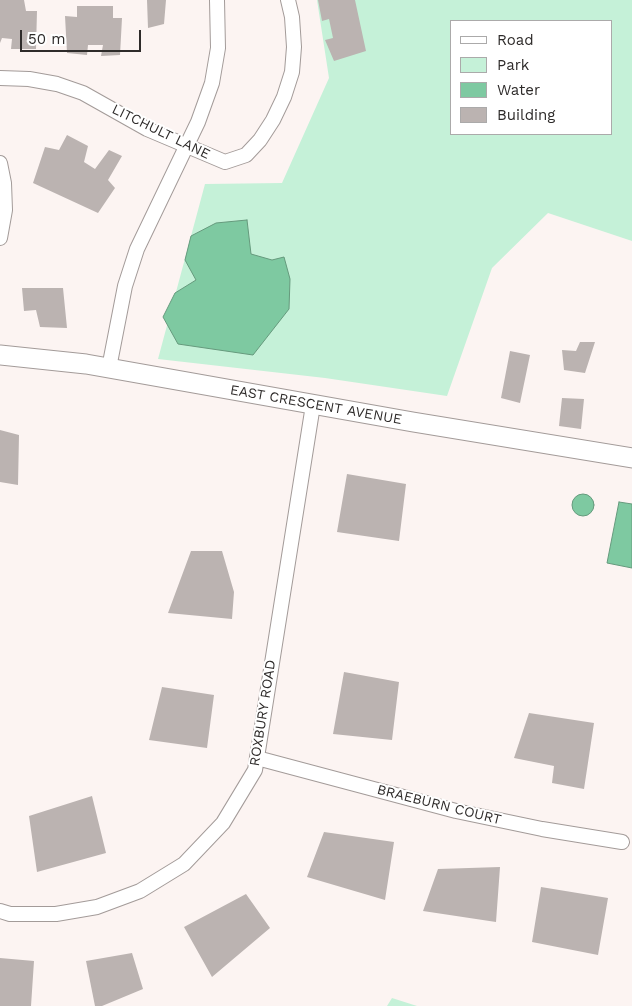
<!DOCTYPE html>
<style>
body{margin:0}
#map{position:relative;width:632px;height:1006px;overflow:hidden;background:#fcf4f2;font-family:"Work Sans",sans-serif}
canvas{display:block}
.legend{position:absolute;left:450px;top:20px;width:162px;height:115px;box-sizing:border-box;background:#fff;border:1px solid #abaaaa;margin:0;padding:6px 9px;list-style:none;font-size:15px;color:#2e2b2a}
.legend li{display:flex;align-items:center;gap:10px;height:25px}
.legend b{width:25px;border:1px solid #abaaaa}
.scale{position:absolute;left:20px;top:30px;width:121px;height:22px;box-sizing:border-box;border:2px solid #2e2b2a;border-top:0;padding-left:6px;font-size:15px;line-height:18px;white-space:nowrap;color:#2e2b2a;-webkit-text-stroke:4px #fff;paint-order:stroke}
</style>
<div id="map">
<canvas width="632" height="1006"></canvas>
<ul class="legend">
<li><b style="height:6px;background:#fff"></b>Road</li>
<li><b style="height:14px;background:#c5f1d8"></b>Park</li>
<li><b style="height:14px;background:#7ec9a1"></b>Water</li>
<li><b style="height:14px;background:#bbb3b1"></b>Building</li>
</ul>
<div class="scale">50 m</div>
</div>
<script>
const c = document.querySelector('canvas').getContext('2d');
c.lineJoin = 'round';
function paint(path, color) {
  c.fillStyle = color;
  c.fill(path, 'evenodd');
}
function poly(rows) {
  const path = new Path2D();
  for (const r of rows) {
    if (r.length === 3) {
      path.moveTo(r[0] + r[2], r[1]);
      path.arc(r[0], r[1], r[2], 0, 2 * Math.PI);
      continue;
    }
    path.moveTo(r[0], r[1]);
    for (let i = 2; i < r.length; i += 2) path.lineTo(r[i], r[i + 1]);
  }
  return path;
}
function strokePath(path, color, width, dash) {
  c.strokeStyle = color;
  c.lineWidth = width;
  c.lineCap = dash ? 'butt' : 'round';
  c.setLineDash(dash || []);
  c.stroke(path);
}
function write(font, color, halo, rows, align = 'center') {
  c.font = font + ' "Work Sans",sans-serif';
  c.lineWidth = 4;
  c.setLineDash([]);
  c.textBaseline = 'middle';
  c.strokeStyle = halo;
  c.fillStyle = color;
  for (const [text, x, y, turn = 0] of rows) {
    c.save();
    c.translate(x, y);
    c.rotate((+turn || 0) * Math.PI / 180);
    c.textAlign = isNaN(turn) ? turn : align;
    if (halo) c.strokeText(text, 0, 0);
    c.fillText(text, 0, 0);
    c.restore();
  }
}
const green = poly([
 [317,0,632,0,632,241,548,213,492,268,447,396,325,378,158,359,205,184,282,183,329,78],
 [451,21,611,21,611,134,451,134],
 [392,998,417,1006,387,1006]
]);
const water = poly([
 [247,220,251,254,272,260,284,257,290,279,289,309,253,355,178,344,163,317,175,293,196,280,185,260,191,236,216,223,247,220],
 [583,505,11],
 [619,502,632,504,632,568,607,563,619,502]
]);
const building = poly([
 [0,0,24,0,26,11,37,11,36,49,11,49,12,39,2,38,0,43],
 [147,0,166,0,164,24,148,28],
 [318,0,355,0,366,51,334,61,325,40,333,38,329,19,322,21],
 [77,6,113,6,113,18,122,18,120,55,101,56,103,45,88,45,87,55,67,53,65,16,77,17],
 [67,135,88,146,84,162,95,169,109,150,122,156,108,180,115,188,98,213,33,183,45,147,59,150],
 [22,288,63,288,67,328,40,327,36,310,24,311],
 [580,342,595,342,585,373,564,370,562,350,576,351],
 [510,351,530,355,520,403,501,398],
 [562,398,584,399,581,429,559,426],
 [0,430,19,435,18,485,0,482],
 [347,474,406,484,399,541,337,532],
 [191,551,222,551,234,592,232,619,168,613],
 [344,672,399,682,392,740,333,734],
 [162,687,214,695,207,748,149,740],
 [529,713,594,723,584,789,552,783,554,766,514,758],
 [92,796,106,853,37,872,29,816],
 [324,832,394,842,385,900,307,877],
 [500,867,496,922,423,911,438,869],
 [541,887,608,898,598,955,532,942],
 [246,894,270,928,212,977,184,927],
 [132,953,143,989,102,1006,95,1006,86,961],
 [0,958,34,961,31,1006,0,1006]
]);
const street = poly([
 [0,78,29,79,57,84,83,93,147,129,225,162,246,155,260,140,273,120,284,97,292,72,294,47,292,17,288,0],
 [0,163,4,183,5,210,0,238],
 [109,368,125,286,137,249,198,122,212,83,218,48,217,0],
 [257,758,456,811,542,829,622,842],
 [0,911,10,914,56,914,97,907,140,891,184,864,223,823,255,770,313,405]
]);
const secondary = poly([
 [0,355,86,364,413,422,632,458]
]);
const streetNames = [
 ["LITCHULT LANE",161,132,26],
 ["EAST CRESCENT AVENUE",316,405,10],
 ["ROXBURY ROAD",263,713,-81],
 ["BRAEBURN COURT",439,805,14]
];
paint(green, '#c5f1d8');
paint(water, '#7ec9a1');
strokePath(water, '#669a7d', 1);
paint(building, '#bbb3b1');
strokePath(street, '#a39b99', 16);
strokePath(secondary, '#a39b99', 21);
strokePath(street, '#fff', 14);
strokePath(secondary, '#fff', 19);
write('14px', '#2e2b2a', '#fff', streetNames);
</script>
